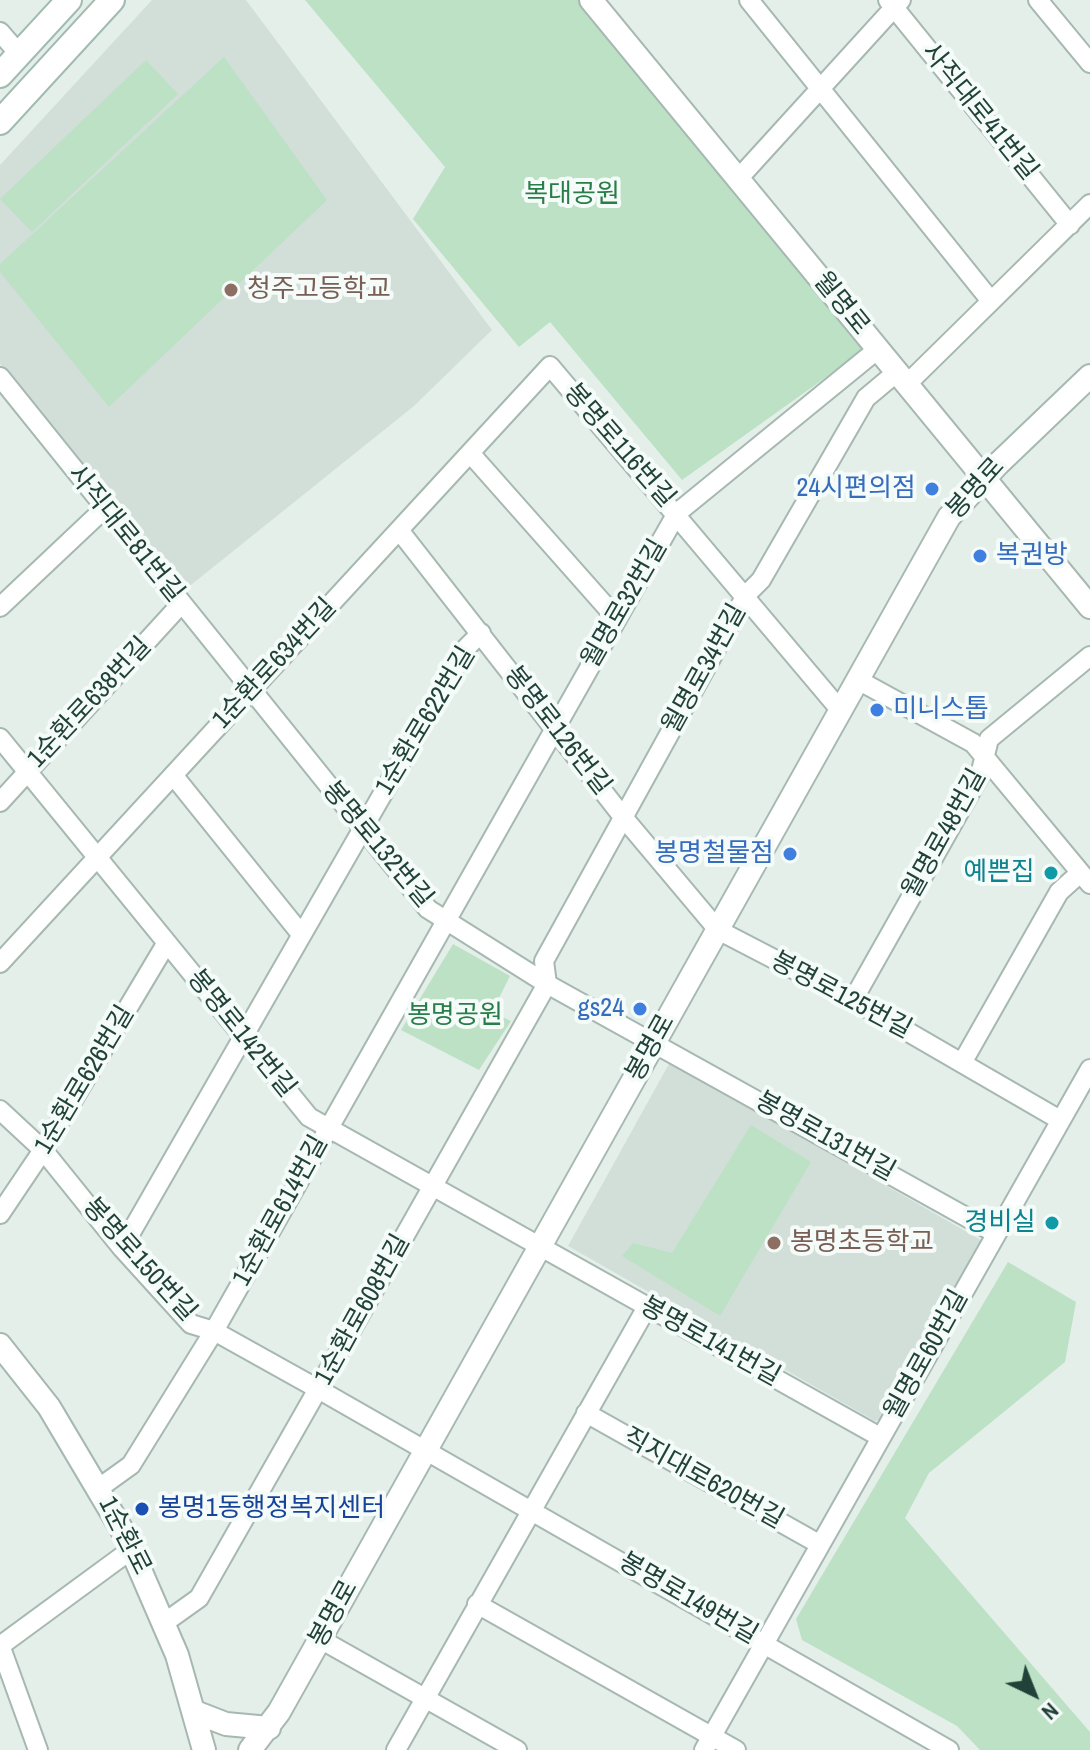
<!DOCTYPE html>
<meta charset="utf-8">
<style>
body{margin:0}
#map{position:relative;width:1090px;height:1750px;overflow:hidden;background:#e4efea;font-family:"Archivo Narrow",sans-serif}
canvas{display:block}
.north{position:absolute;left:994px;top:1654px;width:80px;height:80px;-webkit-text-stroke:6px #f5fbf8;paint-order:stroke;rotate:137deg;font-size:22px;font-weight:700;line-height:32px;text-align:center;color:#214239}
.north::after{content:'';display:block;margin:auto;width:28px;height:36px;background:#214239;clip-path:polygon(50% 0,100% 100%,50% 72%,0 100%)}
</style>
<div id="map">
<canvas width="1090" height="1750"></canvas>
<div class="north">N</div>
</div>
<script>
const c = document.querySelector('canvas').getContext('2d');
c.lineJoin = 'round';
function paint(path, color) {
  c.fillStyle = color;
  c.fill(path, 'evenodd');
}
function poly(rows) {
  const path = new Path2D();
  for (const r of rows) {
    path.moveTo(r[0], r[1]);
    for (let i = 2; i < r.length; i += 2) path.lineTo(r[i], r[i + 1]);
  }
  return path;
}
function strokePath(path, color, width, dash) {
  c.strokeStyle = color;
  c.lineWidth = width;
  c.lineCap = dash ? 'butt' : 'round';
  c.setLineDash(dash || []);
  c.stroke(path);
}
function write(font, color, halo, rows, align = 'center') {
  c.font = font + ' "Archivo Narrow","Noto Sans KR",sans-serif';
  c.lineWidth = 8;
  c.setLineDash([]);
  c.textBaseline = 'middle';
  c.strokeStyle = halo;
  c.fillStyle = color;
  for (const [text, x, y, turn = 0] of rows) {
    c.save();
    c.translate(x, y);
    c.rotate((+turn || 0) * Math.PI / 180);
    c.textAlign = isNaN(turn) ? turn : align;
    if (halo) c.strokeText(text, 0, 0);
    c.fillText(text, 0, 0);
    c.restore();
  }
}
const built = poly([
 [152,0,246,0,492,330,414,406,181,593,0,364,0,165],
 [670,1062,981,1240,884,1419,875,1421,568,1246]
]);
const green = poly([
 [305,0,580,0,864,350,682,480,550,322,519,347,413,219,445,167],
 [224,57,327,200,109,407,0,272,0,264],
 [146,60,178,94,32,232,0,199],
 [453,944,510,976,492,1012,511,1021,479,1070,401,1030],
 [751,1125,811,1162,720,1316,622,1256,633,1243,672,1253],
 [1008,1262,1076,1302,1065,1362,929,1473,905,1518,1090,1732,1090,1750,980,1750,957,1726,802,1640,796,1619]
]);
const minor = poly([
 [749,0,991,301],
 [888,0,1070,225],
 [1038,0,1090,63],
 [0,32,19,54],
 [738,179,901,0],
 [0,377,428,909,547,984,995,1233],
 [907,384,1090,204],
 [470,453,617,619],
 [399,530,623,817,718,930,853,1000,1060,1120],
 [0,607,105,508],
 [858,680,973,743,1090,884],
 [0,738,309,1117,880,1437],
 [173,775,301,934],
 [0,802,181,604],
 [0,963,550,366,841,711],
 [853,1000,980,775,989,739,1090,656],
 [962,1063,1059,892,1080,873],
 [0,1110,43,1150,122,1248,191,1324,214,1331,318,1389,949,1750],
 [0,1214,43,1150,166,944],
 [122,1248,467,647,481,633],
 [586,1413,819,1544],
 [99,1488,131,1465,214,1331,677,513,878,349],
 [477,1604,736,1750],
 [164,1623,199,1598,318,1389,547,984,544,961,746,595,761,580,866,398,897,372],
 [320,1639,517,1750],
 [0,1645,38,1750],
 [0,1646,132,1549],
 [396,1750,647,1307],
 [704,1750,1090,1069]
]);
const tertiary = poly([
 [591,0,1090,607],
 [0,1345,49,1407,125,1535,177,1655,204,1750],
 [195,1712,226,1724,269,1728],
 [250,1750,279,1712,949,517,998,464,1090,376]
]);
const secondary = poly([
 [0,75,69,0],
 [0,122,112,0]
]);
const markers = [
 [231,290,8,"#8d6e63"],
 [932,489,8,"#3f7fe0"],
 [980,556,8,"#3f7fe0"],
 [877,710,8,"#3f7fe0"],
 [790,854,8,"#3f7fe0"],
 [1051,873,8,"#0f9aa8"],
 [640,1009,8,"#3f7fe0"],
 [1052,1223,8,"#0f9aa8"],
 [774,1243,8,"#8d6e63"],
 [142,1509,8,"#1a4fb4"]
];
const streetNames = [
 ["사직대로41번길",979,112,51],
 ["월명로",841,304,51],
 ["봉명로116번길",619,446,49],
 ["봉명로",976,489,-48],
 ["사직대로81번길",125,534,51],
 ["월명로32번길",625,604,-60],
 ["1순환로634번길",275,664,-47],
 ["월명로34번길",705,669,-61],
 ["1순환로638번길",90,703,-47],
 ["1순환로622번길",426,721,-59],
 ["봉명로126번길",557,731,52],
 ["월명로48번길",945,834,-61],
 ["봉명로132번길",377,845,50],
 ["봉명로125번길",841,996,28],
 ["봉명로142번길",241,1034,51],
 ["봉명로",651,1048,-61],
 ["1순환로626번길",85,1080,-59],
 ["봉명로131번길",825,1137,29],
 ["1순환로614번길",281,1211,-61],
 ["봉명로150번길",139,1260,48],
 ["1순환로608번길",363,1310,-61],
 ["봉명로141번길",710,1342,29],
 ["월명로60번길",927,1355,-61],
 ["직지대로620번길",703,1479,29],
 ["1순환로",124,1536,63],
 ["봉명로149번길",688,1599,30],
 ["봉명로",334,1614,-61]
];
const parkNames = [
 ["복대공원",572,195],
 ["봉명공원",455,1016]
];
const educationNames = [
 ["청주고등학교",247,290],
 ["봉명초등학교",790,1243]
];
const shopNames = [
 ["24시편의점",916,489],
 ["복권방",996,556,"left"],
 ["미니스톱",893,710,"left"],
 ["봉명철물점",774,854],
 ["gs24",624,1009]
];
const cultureNames = [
 ["예쁜집",1035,873],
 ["경비실",1036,1223]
];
const transitNames = [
 ["봉명1동행정복지센터",158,1509]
];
paint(built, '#d2dfd9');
paint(green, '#bce1c5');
strokePath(minor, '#a6b8b1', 22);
strokePath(tertiary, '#a6b8b1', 26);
strokePath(secondary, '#a1bbb2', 28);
strokePath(minor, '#fff', 18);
strokePath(tertiary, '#fff', 22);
strokePath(secondary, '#fff', 24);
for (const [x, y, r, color] of markers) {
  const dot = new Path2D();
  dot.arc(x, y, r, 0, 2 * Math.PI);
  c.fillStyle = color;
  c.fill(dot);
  strokePath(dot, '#f5fbf8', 3);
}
write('26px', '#214239', '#f5fbf8', streetNames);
write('26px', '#287d48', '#f5fbf8', parkNames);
write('26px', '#785e54', '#f5fbf8', educationNames, 'left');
write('26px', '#366cbe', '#f5fbf8', shopNames, 'right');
write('26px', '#0d838f', '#f5fbf8', cultureNames, 'right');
write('26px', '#164399', '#f5fbf8', transitNames, 'left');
</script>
